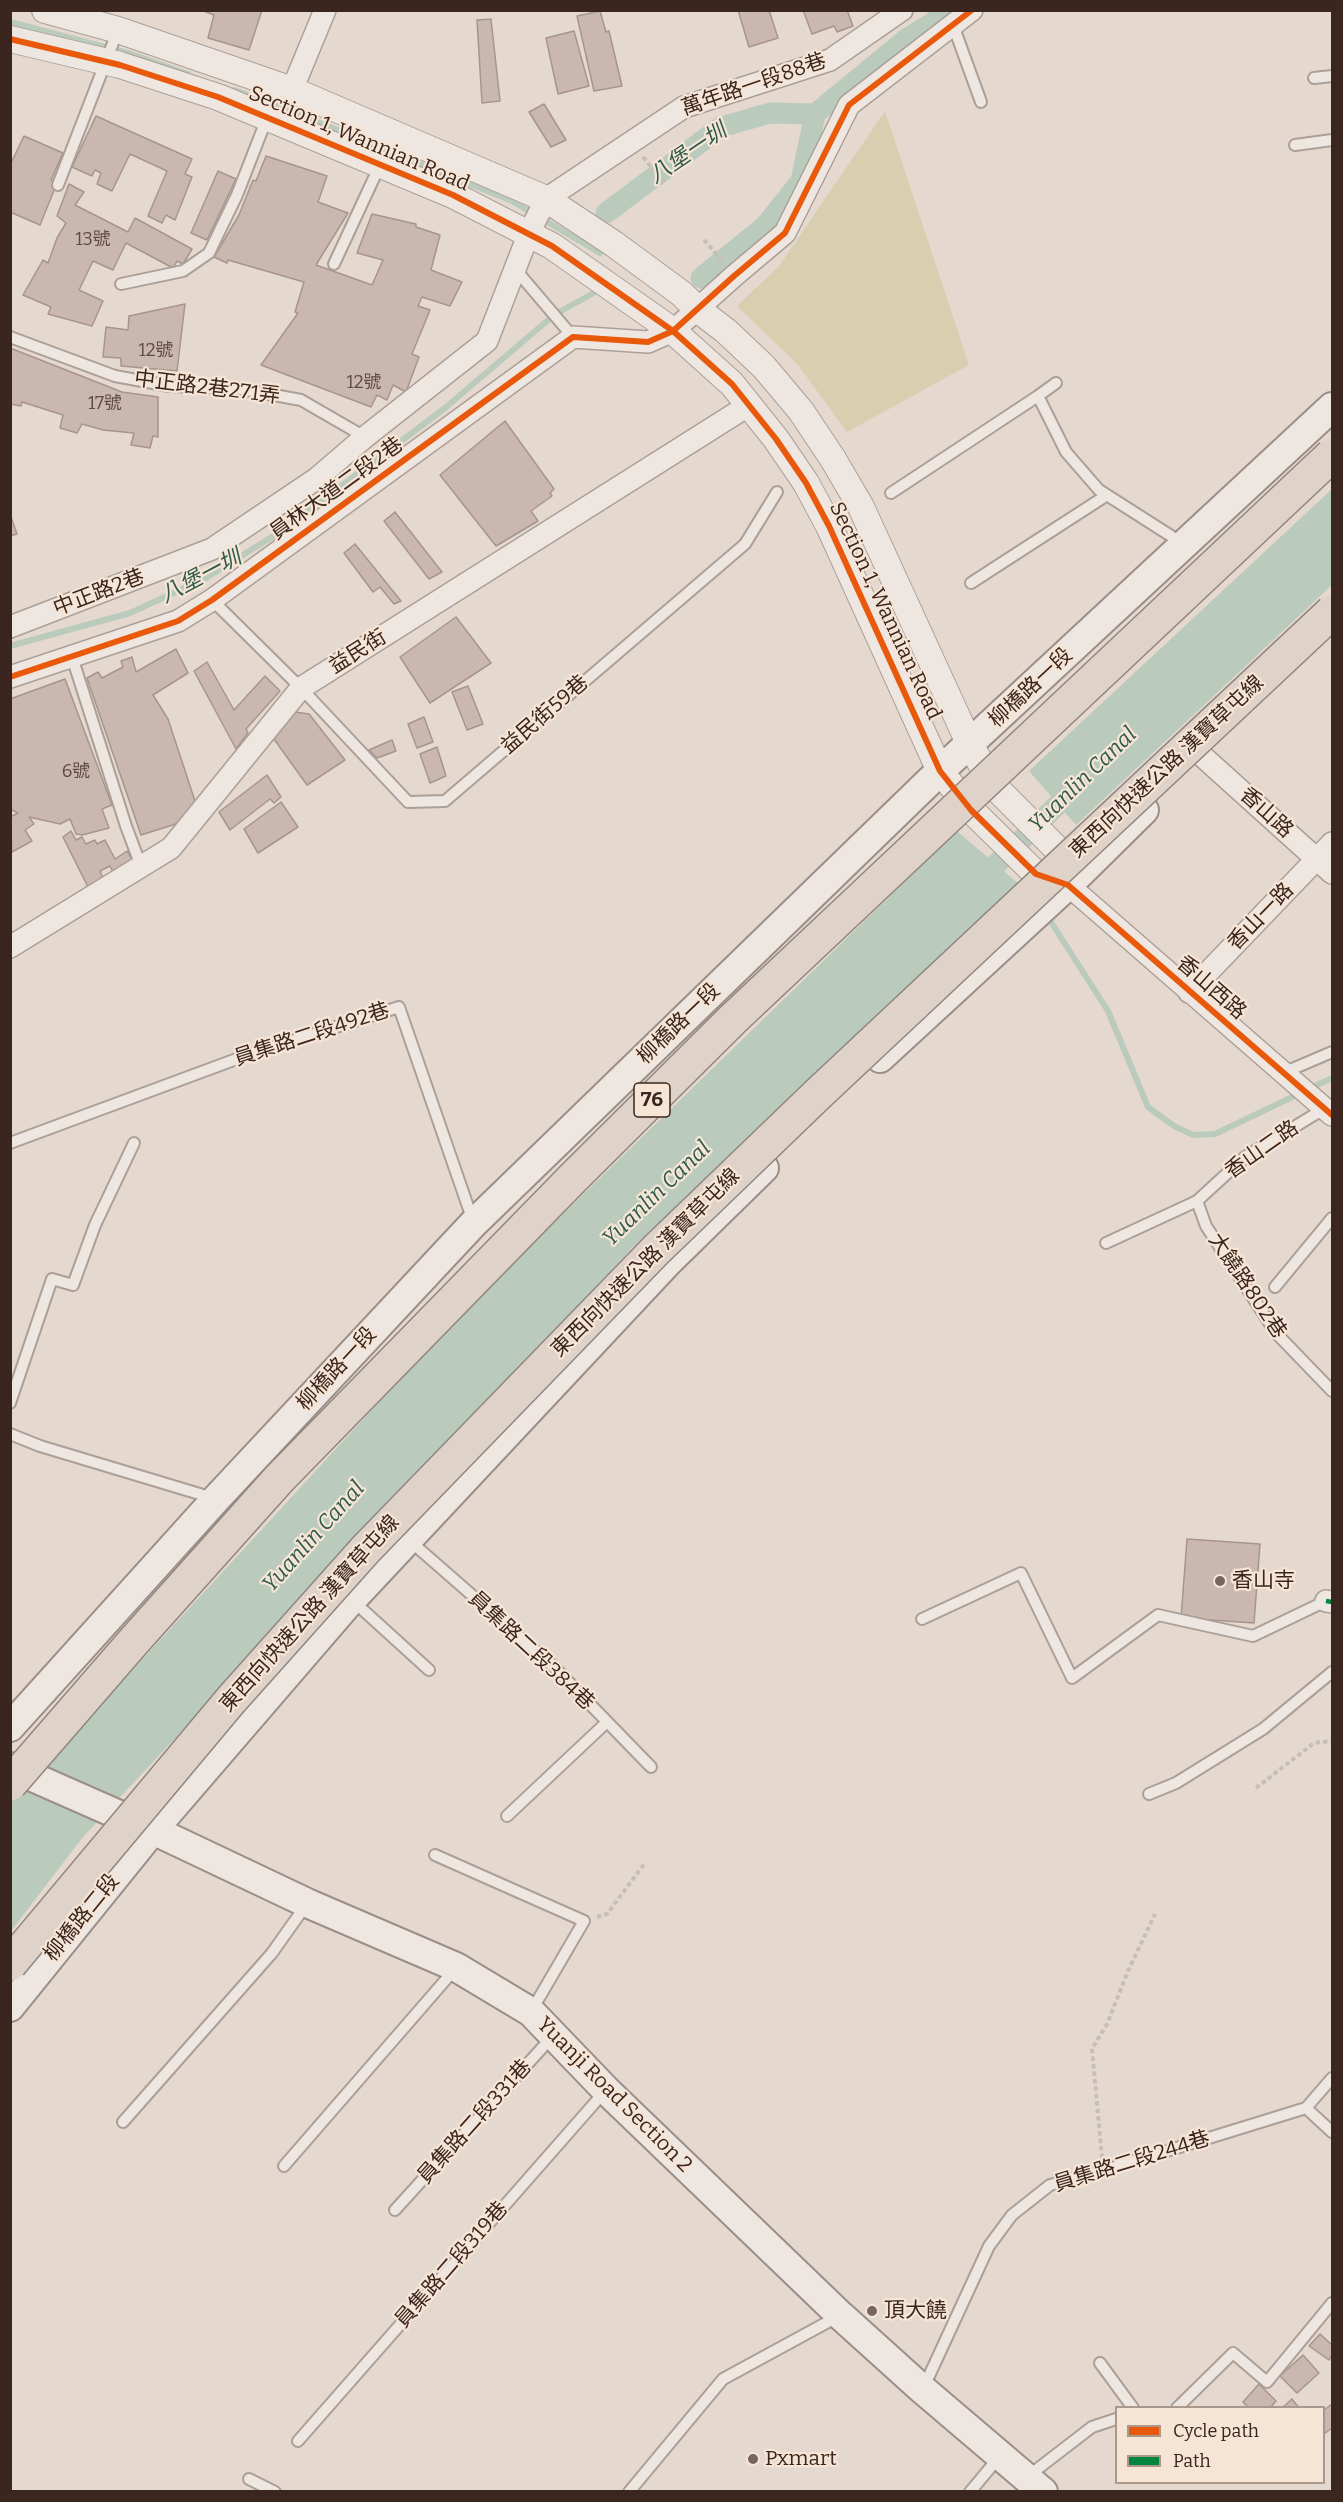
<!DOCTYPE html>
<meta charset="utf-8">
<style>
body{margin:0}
#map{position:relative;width:1343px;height:2502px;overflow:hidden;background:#e5d9cf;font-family:Bitter,serif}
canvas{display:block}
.frame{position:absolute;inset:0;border:12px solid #3b251f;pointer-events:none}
.legend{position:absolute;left:1115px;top:2406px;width:210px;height:78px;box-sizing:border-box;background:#f6e5d5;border:2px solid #ab988c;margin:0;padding:8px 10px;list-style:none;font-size:18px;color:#3b251f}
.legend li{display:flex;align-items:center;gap:12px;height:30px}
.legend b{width:30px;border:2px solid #ab988c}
</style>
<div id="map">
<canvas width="1343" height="2502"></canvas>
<div class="frame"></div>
<ul class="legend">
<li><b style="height:8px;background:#e8590c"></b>Cycle path</li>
<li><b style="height:8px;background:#00873e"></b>Path</li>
</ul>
</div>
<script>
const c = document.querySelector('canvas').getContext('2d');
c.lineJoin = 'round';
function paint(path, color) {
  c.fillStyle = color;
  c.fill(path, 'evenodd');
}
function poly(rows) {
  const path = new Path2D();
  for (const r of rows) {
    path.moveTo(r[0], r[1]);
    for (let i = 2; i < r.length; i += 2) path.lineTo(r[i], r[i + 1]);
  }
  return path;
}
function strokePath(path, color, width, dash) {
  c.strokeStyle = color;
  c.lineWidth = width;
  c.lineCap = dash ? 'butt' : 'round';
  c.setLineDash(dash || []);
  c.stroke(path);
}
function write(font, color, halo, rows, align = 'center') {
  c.font = font + ' Bitter,"Noto Sans TC",serif';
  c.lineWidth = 4.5;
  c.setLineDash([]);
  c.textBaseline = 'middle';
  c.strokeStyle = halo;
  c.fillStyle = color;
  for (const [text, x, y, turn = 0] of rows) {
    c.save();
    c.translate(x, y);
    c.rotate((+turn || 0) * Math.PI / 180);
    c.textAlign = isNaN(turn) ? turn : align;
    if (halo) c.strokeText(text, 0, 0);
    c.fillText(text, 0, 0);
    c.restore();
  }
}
const green = poly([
 [885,111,969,365,847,432,798,365,737,306,779,266]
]);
const water = poly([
 [1332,489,1332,585,1076,825,1029,771],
 [957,831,1020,885,633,1247,83,1837,11,1931,10,1803,460,1314]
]);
const stream = poly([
 [10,22,131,54,188,74],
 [234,90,286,109,512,201,600,253],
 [10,646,130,613,206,578,283,530,445,408,554,315,599,290],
 [1051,922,1108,1011,1148,1107,1174,1126,1193,1135,1215,1134,1332,1078]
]);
const canal = poly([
 [606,213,721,127,770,113,815,114,905,40,953,10],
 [701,278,765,226,801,181,815,114],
 [976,884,1078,785]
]);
const building = poly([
 [201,10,262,10,249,50,208,38,214,15,201,10],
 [738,10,769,10,778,38,749,47,738,10],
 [803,10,847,10,853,26,837,32,834,26,812,34,803,10],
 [600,11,606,32,609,31,622,86,594,91,577,16,600,11],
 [491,19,500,101,482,103,477,20,491,19],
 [574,31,589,86,558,94,546,38,574,31],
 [544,104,566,140,551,147,529,112,544,104],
 [96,116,192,159,185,174,192,177,175,220,166,215,162,223,148,216,167,171,130,154,112,191,97,184,101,173,95,170,92,176,72,167,96,116],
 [24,136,63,153,51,180,57,183,40,225,10,212,10,165,24,136],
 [266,156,327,176,318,202,348,213,316,265,372,285,383,260,357,253,372,214,416,224,416,227,440,235,431,270,462,282,450,306,422,297,418,306,430,310,412,354,419,357,406,392,393,385,387,400,377,395,371,407,261,365,298,313,295,312,304,282,228,260,227,263,214,257,239,215,253,180,256,181,266,156],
 [218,171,236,179,207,240,191,233,218,171],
 [69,184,84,192,75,205,128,232,135,218,192,249,183,264,177,261,173,268,126,243,113,270,93,261,79,290,103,301,92,326,48,314,51,307,23,295,43,260,48,263,57,238,66,223,57,216,69,184],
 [185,304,177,371,121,366,121,358,103,357,106,327,128,330,129,316,185,304],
 [10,348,122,392,158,397,158,437,153,436,150,448,131,445,134,433,103,430,82,424,77,433,60,428,63,415,22,402,21,406,10,404,10,348],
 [505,421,554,489,550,493,552,496,531,511,538,521,496,546,440,475,505,421],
 [395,512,442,572,429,579,384,521,395,512],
 [10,514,17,534,10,536,10,514],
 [355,544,401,601,394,604,380,587,373,592,344,553,355,544],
 [456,617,491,663,430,703,400,657,456,617],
 [176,649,188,673,153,695,168,719,195,801,179,823,141,835,87,678,98,672,102,678,123,667,121,661,132,657,136,672,176,649],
 [207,662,234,710,265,676,280,691,246,729,248,733,236,749,194,671,207,662],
 [65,679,112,805,102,809,109,828,82,835,76,834,70,819,60,824,29,817,34,824,25,830,32,841,12,852,10,817,18,813,10,809,10,699,65,679],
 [468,686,483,724,467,730,452,692,468,686],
 [295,712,309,714,345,760,307,785,274,739,295,712],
 [424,717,433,742,417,748,408,724,424,717],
 [392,740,396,751,377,758,369,750,392,740],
 [437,747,446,776,430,783,420,754,437,747],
 [267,775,281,797,274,803,270,799,230,830,219,812,267,775],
 [281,802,298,827,258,853,244,829,281,802],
 [71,831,76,840,82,837,86,844,95,840,97,844,105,840,115,859,127,851,134,862,114,874,110,866,100,871,104,881,89,889,63,837,71,831],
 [1187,1539,1260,1544,1254,1623,1181,1618,1187,1539],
 [1320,2334,1332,2345,1332,2355,1329,2360,1309,2346,1320,2334],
 [1303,2355,1319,2373,1297,2393,1280,2376,1303,2355],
 [1259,2384,1276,2401,1270,2408,1249,2408,1243,2402,1259,2384],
 [1292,2399,1299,2408,1282,2408,1292,2399],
 [1332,2404,1332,2428,1324,2434,1324,2410,1332,2404]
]);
const path = poly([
 [643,157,664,183],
 [704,240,723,262],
 [1256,1788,1314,1743,1332,1741],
 [597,1917,607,1914,645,1863],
 [1102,2158,1092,2049,1107,2024,1128,1971,1155,1914]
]);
const service = poly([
 [953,25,981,102],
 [1314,78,1332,76],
 [1295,145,1332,140],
 [58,185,118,30],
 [334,264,380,165],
 [516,270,573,337],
 [121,284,183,271,209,253,237,195,267,118],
 [10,337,115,376,169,386,236,388,301,400,365,437],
 [1038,396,1056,383],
 [891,493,1038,396,1066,452,1099,490,1182,543],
 [971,583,1107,495],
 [212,600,301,688,408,802,445,801,745,544,777,492],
 [72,657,126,826,141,866],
 [1283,1073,1332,1052],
 [10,1143,242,1057,399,1007,473,1221],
 [1197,1201,1206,1226,1276,1333,1332,1391],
 [1106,1243,1197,1201,1245,1157,1327,1107],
 [1275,1287,1332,1218],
 [10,1403,52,1279,73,1285,95,1225,134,1143],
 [10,1434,40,1446,213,1498],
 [410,1541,552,1665,651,1767],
 [352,1600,429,1670],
 [922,1619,1021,1573,1072,1678,1158,1615,1253,1636,1326,1601],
 [1149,1794,1176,1783,1263,1729,1332,1672],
 [507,1816,607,1722],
 [435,1855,584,1921,532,2010],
 [1306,2108,1332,2132],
 [123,2122,272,1953,306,1905],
 [284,2166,455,1969],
 [395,2210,552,2037],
 [1100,2363,1133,2408],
 [923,2389,989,2246,1012,2215,1050,2185,1102,2171,1306,2108,1332,2078],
 [1177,2408,1233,2353,1267,2382,1332,2303],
 [298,2441,606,2090],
 [1027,2477,1092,2427,1116,2419],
 [249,2479,275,2492],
 [629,2492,723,2379,837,2317],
 [970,2492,1000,2456]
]);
const minor = poly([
 [292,90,325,10],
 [10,627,212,549,316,479,365,437,487,341,529,233,546,199,684,107,830,60,902,10],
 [10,677,178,621,212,600,573,337,648,342,673,331,734,276,785,233,849,105,972,10],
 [1200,754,1332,873],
 [1068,885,1332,1115],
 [10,947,171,848,301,688,749,405],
 [1189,992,1332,843],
 [1326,1601,1332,1602]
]);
const tertiary = poly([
 [45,10,118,30,292,90,546,199,614,244,682,294,697,309,726,331,764,367,801,411,833,459,861,507,970,745,995,787,1059,851,1067,882],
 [10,39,120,65,218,97,453,195,552,246,673,331,732,384,776,439,806,483,829,526,940,771,971,810,1036,874,1062,883]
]);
const secondary = poly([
 [880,1058,1068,885,1144,810],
 [10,1727,216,1499,473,1224,940,771,1332,407],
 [10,1767,153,1830,307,1903,456,1967,531,2012,606,2090,840,2315,922,2389,1043,2492],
 [10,2007,153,1830,345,1607,668,1262,764,1168]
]);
const trunkBridge = poly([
 [10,1784,134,1641,279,1479,573,1178,732,1020,1332,455],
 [10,1964,231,1700,366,1549,656,1250,818,1094,1332,612]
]);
const quiet = poly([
 [1326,1601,1332,1602]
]);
const cycleway = poly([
 [10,39,120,65,218,97,453,195,552,246,673,331,732,384,776,439,806,483,829,526,940,771,971,810,1036,874,1068,885,1332,1115],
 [10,677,178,621,212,600,573,337,648,342,673,331,734,276,785,233,849,105,972,10]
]);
const markers = [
 [1220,1581,6,"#76645d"],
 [872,2311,6,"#76645d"],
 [753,2459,6,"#76645d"]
];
const numberNames = [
 ["13號",93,240],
 ["12號",156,351],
 ["12號",364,383],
 ["17號",105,404],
 ["6號",76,772]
];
const shields = [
 [652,1100,36]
];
const shieldNames = [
 ["76",652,1100]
];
const streetNames = [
 ["萬年路一段88巷",754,85,-19],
 ["Section 1, Wannian Road",359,139,23],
 ["中正路2巷271弄",207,388,7],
 ["員林大道二段2巷",337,489,-36],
 ["中正路2巷",99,593,-21],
 ["Section 1, Wannian Road",885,611,65],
 ["益民街",358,652,-32],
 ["柳橋路一段",1031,688,-43],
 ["益民街59巷",545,715,-41],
 ["東西向快速公路 漢寶草屯線",1167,767,-43],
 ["香山路",1266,813,42],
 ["香山一路",1261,917,-46],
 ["香山西路",1211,988,41],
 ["柳橋路一段",679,1024,-44],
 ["員集路二段492巷",312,1035,-18],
 ["香山二路",1262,1150,-35],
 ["東西向快速公路 漢寶草屯線",646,1263,-45],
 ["大饒路802巷",1247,1286,56],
 ["柳橋路一段",337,1369,-47],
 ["東西向快速公路 漢寶草屯線",310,1614,-48],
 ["員集路二段384巷",531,1651,43],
 ["柳橋路二段",82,1918,-51],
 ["Yuanji Road Section 2",614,2095,45],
 ["員集路二段331巷",475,2122,-48],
 ["員集路二段244巷",1132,2162,-17],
 ["員集路二段319巷",452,2265,-49]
];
const poiNames = [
 ["香山寺",1232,1581],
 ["頂大饒",884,2311],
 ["Pxmart",765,2459]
];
const waterNames = [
 ["八堡一圳",688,154,-34],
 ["八堡一圳",201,577,-28],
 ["Yuanlin Canal",1083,780,-44],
 ["Yuanlin Canal",657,1194,-44],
 ["Yuanlin Canal",314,1537,-48]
];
paint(green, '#d8cfb1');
paint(water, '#bacabc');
strokePath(stream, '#bacabc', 6);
strokePath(canal, '#bacabc', 21);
paint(building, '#cab7b0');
strokePath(building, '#a6948e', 1.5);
strokePath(service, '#ab9f98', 14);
strokePath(minor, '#ab9f98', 24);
strokePath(tertiary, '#ab9f98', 28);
strokePath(secondary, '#9b8e88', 32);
strokePath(path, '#c6beb8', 4, [4.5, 3]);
strokePath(service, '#eee7e1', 10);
strokePath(minor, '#eee7e1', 21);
strokePath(tertiary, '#eee7e1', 26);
strokePath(secondary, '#eee7e1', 28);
strokePath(trunkBridge, '#90857f', 36, []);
strokePath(trunkBridge, '#dfd2c9', 33);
strokePath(quiet, '#00873e', 4.5, [9, 4.5]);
strokePath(cycleway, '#e8590c', 6);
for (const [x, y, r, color] of markers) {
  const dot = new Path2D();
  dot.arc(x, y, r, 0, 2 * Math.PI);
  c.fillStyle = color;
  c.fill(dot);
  strokePath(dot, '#f6e5d5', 2);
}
write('18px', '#5f4a43', null, numberNames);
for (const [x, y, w] of shields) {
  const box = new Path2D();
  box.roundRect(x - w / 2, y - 17, w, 34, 4.5);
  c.fillStyle = '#f6e5d5';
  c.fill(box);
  strokePath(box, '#3b251f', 1.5);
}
write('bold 20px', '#3b251f', null, shieldNames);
write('21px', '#3b251f', '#f6e5d5', streetNames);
write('21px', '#3b251f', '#f6e5d5', poiNames, 'left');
write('italic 22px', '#2e5b4d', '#f6e5d5', waterNames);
</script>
